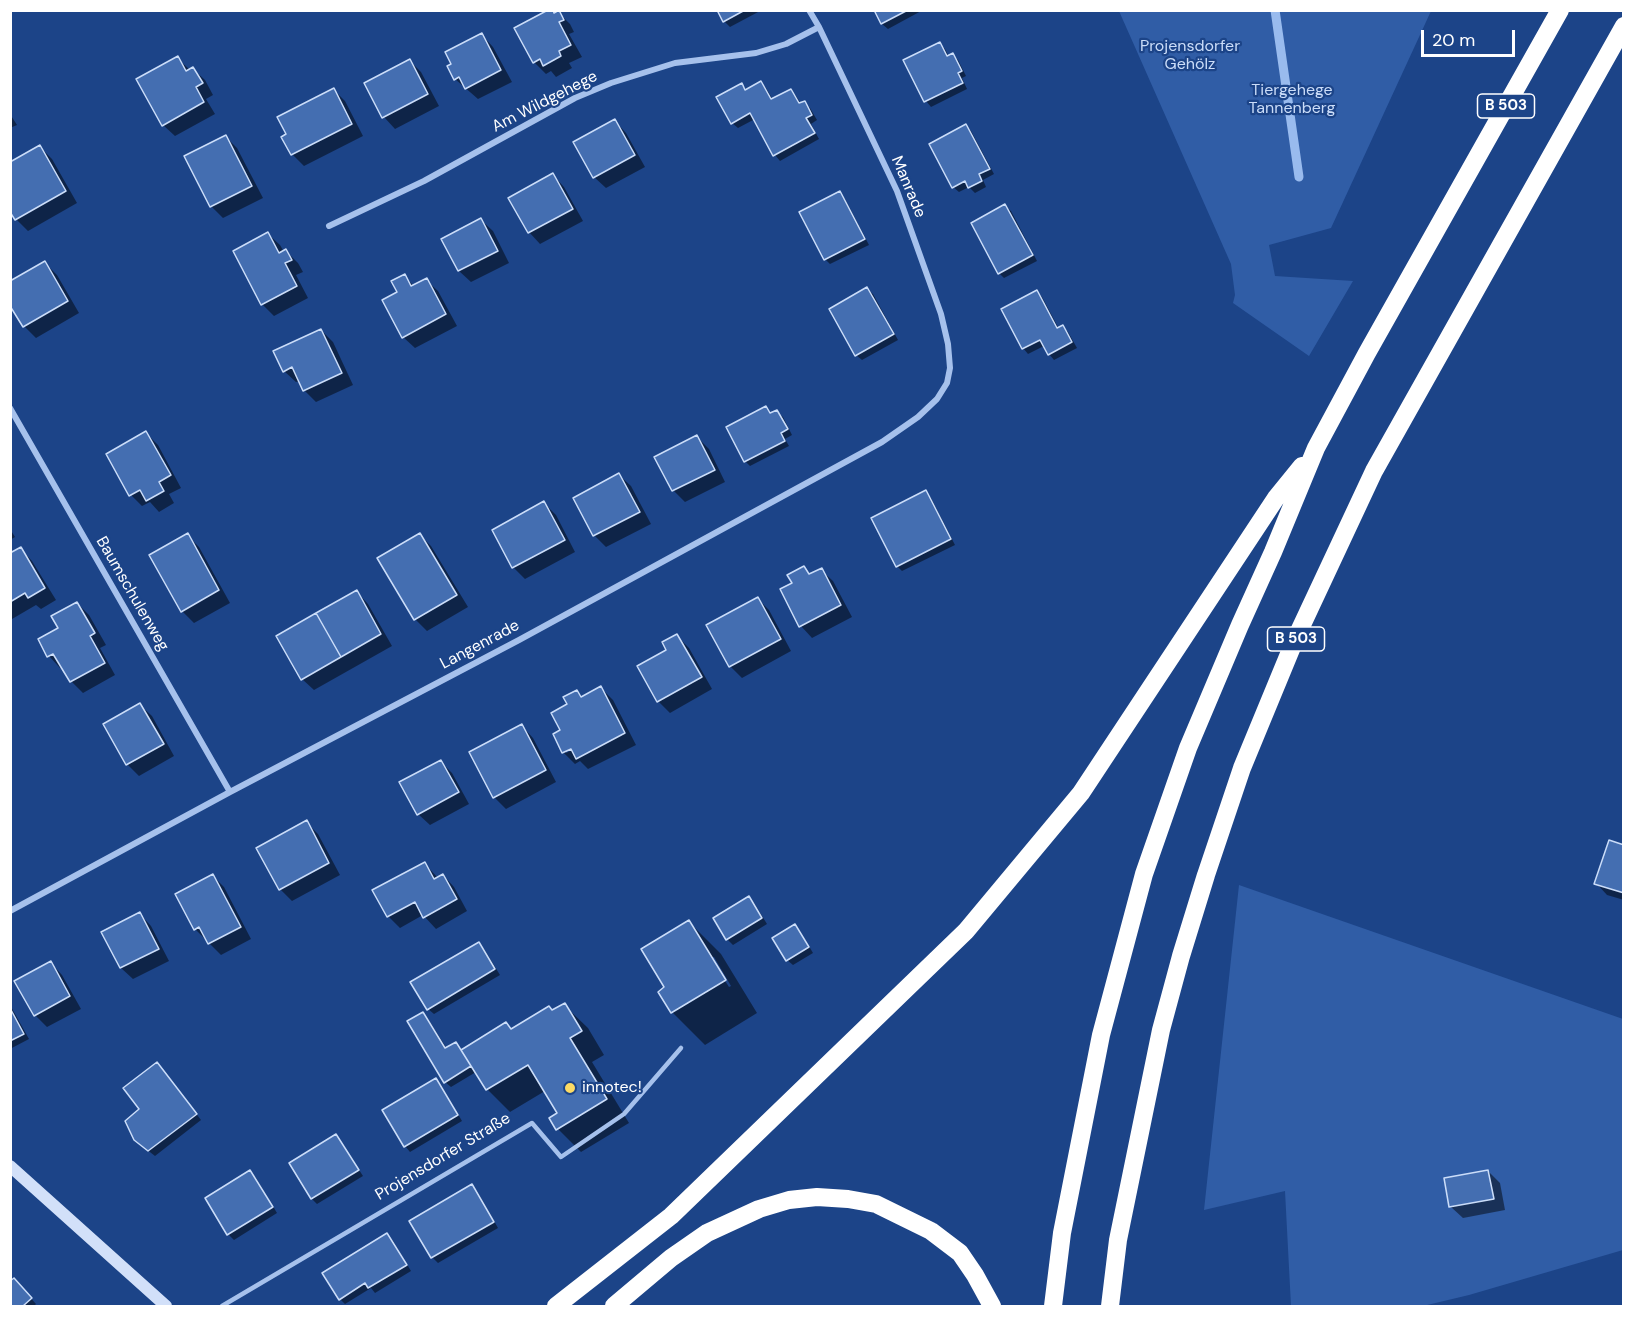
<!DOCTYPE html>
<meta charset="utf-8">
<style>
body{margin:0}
#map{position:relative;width:1634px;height:1317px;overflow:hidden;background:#1c4488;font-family:"DM Sans",sans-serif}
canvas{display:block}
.frame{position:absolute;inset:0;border:12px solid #fff;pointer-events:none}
.scale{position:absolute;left:1421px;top:30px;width:94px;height:27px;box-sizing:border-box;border:3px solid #fff;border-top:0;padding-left:8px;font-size:18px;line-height:21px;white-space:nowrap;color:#fff;-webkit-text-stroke:4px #1c4488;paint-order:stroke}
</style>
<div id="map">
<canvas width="1634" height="1317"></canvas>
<div class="frame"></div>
<div class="scale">20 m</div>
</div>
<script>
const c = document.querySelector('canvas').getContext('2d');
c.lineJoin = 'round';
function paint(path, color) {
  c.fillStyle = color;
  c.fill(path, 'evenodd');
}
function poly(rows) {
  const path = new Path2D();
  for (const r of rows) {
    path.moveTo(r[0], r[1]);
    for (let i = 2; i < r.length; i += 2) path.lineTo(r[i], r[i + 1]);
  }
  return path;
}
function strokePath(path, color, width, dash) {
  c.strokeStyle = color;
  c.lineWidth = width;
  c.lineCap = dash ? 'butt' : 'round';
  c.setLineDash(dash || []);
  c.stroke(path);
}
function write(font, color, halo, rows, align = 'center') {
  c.font = font + ' "DM Sans",sans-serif';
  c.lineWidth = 4.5;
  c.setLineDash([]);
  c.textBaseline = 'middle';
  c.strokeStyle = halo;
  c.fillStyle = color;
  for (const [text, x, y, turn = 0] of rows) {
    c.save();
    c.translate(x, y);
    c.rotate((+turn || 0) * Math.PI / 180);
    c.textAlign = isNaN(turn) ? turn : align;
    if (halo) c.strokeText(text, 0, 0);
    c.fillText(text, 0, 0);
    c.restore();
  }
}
const green = poly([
 [1119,11,1431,11,1331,228,1269,245,1275,276,1353,281,1309,356,1233,303,1235,295,1231,264],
 [1239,885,1623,1019,1623,1250,1469,1295,1423,1306,1291,1306,1285,1191,1204,1210]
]);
const shadow = poly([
 [718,10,760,11,730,27,724,21],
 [876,10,923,10,888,29,882,24],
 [558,12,570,24,574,32,569,34,582,57,569,63,572,68,556,77,551,71,546,74,534,62,555,14],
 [482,35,493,47,512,82,478,99,455,79,449,67],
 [940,44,945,49,949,57,953,55,958,60,966,76,962,78,967,89,931,107,926,101,905,61],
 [177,58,190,70,193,69,205,80,213,95,206,99,215,114,175,136,163,125],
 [410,61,421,72,439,106,395,129,384,117,366,83],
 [761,83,766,88,773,100,791,90,796,96,801,104,804,103,810,108,817,120,811,124,819,139,780,161,775,155,755,119,738,128,732,123,741,85,747,90],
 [333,89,345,101,363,136,304,166,292,154,283,137],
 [10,114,17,125,10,128],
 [615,121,626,133,645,167,606,188,594,177],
 [966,126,971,131,994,174,983,180,986,187,975,193,969,187,959,192,953,187],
 [226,137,237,148,263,198,223,218,211,206],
 [40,147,52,159,77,203,28,231,16,219],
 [553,175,564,187,583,221,540,244,529,232],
 [840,193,845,199,869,245,830,264,825,259],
 [1005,206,1011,211,1037,261,1004,278,999,273],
 [481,220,493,231,509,263,471,282,459,271,443,239],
 [268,234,280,245,284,252,286,251,298,263,303,272,296,275,308,298,274,316,262,304],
 [45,263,57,275,79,313,36,338,24,326],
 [404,276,414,286,426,280,438,291,457,326,415,348,403,337,399,293],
 [867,289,873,294,898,340,862,360,856,355],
 [1037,292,1042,297,1059,329,1063,327,1068,332,1077,348,1054,360,1049,354,1044,346,1028,354,1023,348],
 [321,330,333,342,353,385,316,402,304,390,300,381,296,382,284,371],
 [766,408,772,414,777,412,783,417,792,435,785,439,789,446,750,466,745,461],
 [146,433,158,445,181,488,169,494,174,503,159,512,150,502,142,506,131,495],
 [697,437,709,449,725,482,685,502,673,490,656,458],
 [619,475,631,486,651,524,606,547,594,535],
 [926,492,931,498,955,545,902,571,897,566],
 [544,503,556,515,575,552,525,579,513,567],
 [10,529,15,537,10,540],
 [187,535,199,547,230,603,194,623,182,611],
 [420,535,431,546,468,607,427,631,415,619,379,559],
 [21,549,32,561,56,600,41,609,36,605,12,619,10,617,10,555],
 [804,568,811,575,821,570,833,581,852,617,812,638,801,626,794,583],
 [357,592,368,604,392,646,314,690,302,679],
 [758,599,769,610,791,651,742,678,730,666],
 [77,603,89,615,106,645,100,648,115,675,83,693,71,681,62,666,60,668,49,656,60,629],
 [677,636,689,648,712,689,670,713,658,701,668,650],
 [601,688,613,700,636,745,588,769,580,761,575,764,563,752,562,731,570,705,577,691,583,698],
 [578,747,566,753,566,750],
 [140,705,152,716,174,756,139,776,127,764],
 [522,726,533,738,556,782,506,809,494,797],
 [440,761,452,773,469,804,430,825,418,814],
 [306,822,318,834,340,875,292,901,280,889],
 [1624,847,1624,900,1607,895,1596,883],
 [425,864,438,878,443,875,454,887,467,911,436,929,423,915,400,928,388,916],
 [212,875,224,887,251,939,221,955,195,929],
 [748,898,754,903,767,924,733,945,727,939,715,919],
 [140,914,151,926,169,961,133,979,121,968,103,933],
 [689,922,721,954,757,1013,705,1045,673,1013,660,992,666,988],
 [710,957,714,957,731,986,729,987],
 [795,926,800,931,813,953,793,965,787,960],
 [478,944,484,949,500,975,434,1014,428,1009],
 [51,963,62,975,81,1009,47,1027,35,1015],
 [10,1005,29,1039,10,1049],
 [564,1005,588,1028,604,1055,592,1062,629,1123,581,1152,558,1129,551,1118,559,1114,545,1091,510,1112,487,1089,476,1072,451,1087,445,1082,423,1014,428,1019,447,1049,456,1043,462,1050,506,1024,512,1030],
 [162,1069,201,1120,155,1156,141,1145,141,1110],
 [436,1080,441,1085,462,1121,410,1152,405,1146],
 [336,1136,341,1142,363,1176,317,1204,312,1199,291,1164],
 [1488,1171,1500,1183,1505,1210,1463,1218,1451,1207,1446,1179],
 [250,1172,256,1178,277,1213,234,1240,228,1234],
 [471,1185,477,1191,498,1228,438,1263,432,1257,411,1221],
 [387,1235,393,1241,411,1271,375,1293,371,1288,345,1304,340,1299],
 [10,1283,19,1285,36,1304,34,1306,10,1306]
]);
const stream = poly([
 [1275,10,1299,177]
]);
const building = poly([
 [548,10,553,10,554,13,559,10,564,20,559,22,571,45,559,51,561,56,543,66,540,59,533,63,514,28,548,10],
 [717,10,745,10,723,22,717,10],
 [874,10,908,10,881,24,874,10],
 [482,33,501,70,465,89,459,77,454,80,447,66,451,64,445,52,482,33],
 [940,42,947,56,953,53,962,71,958,73,963,83,924,102,903,60,940,42],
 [178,56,186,71,193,67,203,83,196,87,204,102,162,126,136,79,178,56],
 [410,59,428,94,382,118,364,83,410,59],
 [761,81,771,99,791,89,799,103,805,101,812,115,806,118,815,133,773,156,750,113,731,124,716,97,742,83,745,90,761,81],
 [334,88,352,124,291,155,281,137,286,134,277,117,334,88],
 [615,119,635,155,593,178,573,142,615,119],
 [966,124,990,169,979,174,982,181,968,188,965,181,952,188,929,144,966,124],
 [226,135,252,186,210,207,184,156,226,135],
 [40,145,66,191,15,220,10,212,10,162,40,145],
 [553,173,573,209,528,233,508,198,553,173],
 [840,191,865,239,824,260,799,212,840,191],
 [1005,204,1033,255,998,274,971,223,1005,204],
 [481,218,498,251,458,271,441,239,481,218],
 [268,232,279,253,286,249,292,260,285,263,297,286,261,305,233,251,268,232],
 [45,261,68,301,23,327,10,306,10,281,45,261],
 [405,274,411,286,427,278,446,314,402,338,382,300,397,292,391,281,405,274],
 [867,287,894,334,855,356,829,309,867,287],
 [1037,290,1057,328,1063,325,1072,342,1048,355,1040,340,1022,349,1001,309,1037,290],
 [321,329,342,373,303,391,292,367,283,372,273,351,321,329],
 [766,406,770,413,777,410,788,429,781,433,785,441,744,462,726,427,766,406],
 [146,431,171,475,159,482,164,491,146,501,140,490,129,496,106,454,146,431],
 [697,435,715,470,672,491,654,457,697,435],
 [619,473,640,512,593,536,573,498,619,473],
 [926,490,951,539,896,567,871,518,926,490],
 [544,501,565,540,512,568,492,530,544,501],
 [188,533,219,590,181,612,149,555,188,533],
 [420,533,457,595,414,620,377,558,420,533],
 [21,547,45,588,28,598,25,593,10,602,10,553,21,547],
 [804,566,809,574,822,568,841,605,799,627,780,589,792,583,787,575,804,566],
 [357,590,381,634,341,657,316,613,357,590],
 [758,597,781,639,729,667,706,625,758,597],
 [77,602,95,633,90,636,105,663,70,682,53,654,47,657,38,639,58,628,51,616,77,602],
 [316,613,341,657,301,680,276,636,316,613],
 [677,634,702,677,657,702,637,666,666,650,662,642,677,634],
 [601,686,625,733,576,759,571,749,562,753,553,734,560,730,551,713,567,704,563,697,577,690,581,697,601,686],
 [140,703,164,744,126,765,103,724,140,703],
 [522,724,546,770,493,798,469,752,522,724],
 [441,760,459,792,417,815,399,782,441,760],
 [307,820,329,863,279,890,256,848,307,820],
 [1609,840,1624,845,1624,893,1594,884,1609,840],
 [425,862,434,879,443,874,457,899,423,918,415,902,387,917,372,890,425,862],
 [213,874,241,927,208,944,199,927,194,930,175,894,213,874],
 [749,896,762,918,726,940,713,918,749,896],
 [140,912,159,949,120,968,101,932,140,912],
 [689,920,726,980,671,1013,658,992,664,987,641,949,689,920],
 [795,924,809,947,786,961,772,938,795,924],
 [479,942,495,969,427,1010,410,982,479,942],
 [51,961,70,996,34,1016,14,981,51,961],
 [565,1003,582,1031,570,1038,607,1099,556,1130,549,1118,557,1113,528,1065,486,1090,461,1050,506,1022,511,1029,549,1006,552,1010,565,1003],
 [10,1008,24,1034,10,1041,10,1008],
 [423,1012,445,1048,456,1042,471,1066,444,1083,407,1021,423,1012],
 [157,1062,197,1114,148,1151,134,1140,125,1121,139,1109,123,1088,157,1062],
 [436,1078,458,1115,404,1147,382,1110,436,1078],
 [336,1134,359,1170,311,1199,289,1163,336,1134],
 [250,1170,273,1207,227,1235,205,1198,250,1170],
 [1488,1170,1494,1199,1449,1207,1444,1178,1488,1170],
 [472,1184,494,1222,431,1258,409,1221,472,1184],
 [387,1233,407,1265,368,1288,365,1283,339,1300,322,1273,387,1233],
 [14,1278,32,1298,23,1306,10,1306,10,1281,14,1278]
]);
const lane = poly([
 [222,1306,532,1123,561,1157,624,1114,681,1048]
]);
const street = poly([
 [329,226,424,181,575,98,611,83,675,63,756,53,786,44,819,27],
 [10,408,230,792],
 [10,911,230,792,519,640,882,442,918,417,937,399,947,383,950,368,948,344,941,314,897,191,819,27,809,10]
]);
const secondary = poly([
 [10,1166,166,1306]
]);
const highway = poly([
 [556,1306,671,1216,966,931,1081,793,1276,498,1302,466],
 [614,1306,671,1258,707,1233,759,1209,789,1200,817,1197,848,1199,876,1204,931,1231,960,1253,975,1275,992,1306],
 [1053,1306,1062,1233,1101,1035,1144,874,1188,748,1240,625,1273,552,1316,448,1367,353,1560,10],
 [1110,1306,1118,1240,1161,1030,1181,956,1206,875,1242,768,1294,642,1374,471,1624,26]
]);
const markers = [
 [570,1088,6,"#fcda64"]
];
const shields = [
 [1506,106,57],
 [1296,639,57]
];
const shieldNames = [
 ["B 503",1506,106],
 ["B 503",1296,639]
];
const parkNames = [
 ["Projensdorfer",1190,47],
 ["Gehölz",1190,65],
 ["Tiergehege",1292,91],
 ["Tannenberg",1292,109]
];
const streetNames = [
 ["Am Wildgehege",545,102,-27],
 ["Manrade",908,187,67],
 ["Baumschulenweg",132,594,60],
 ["Langenrade",480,645,-28],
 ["Projensdorfer Straße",443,1157,-31]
];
const poiNames = [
 ["innotec!",582,1088]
];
paint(green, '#305da6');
paint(shadow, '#0007');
strokePath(stream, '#9be', 9);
paint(building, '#446eb1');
strokePath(building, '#cbddf9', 1.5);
strokePath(lane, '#a6c1ec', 4.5);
strokePath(street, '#a6c1ec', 6);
strokePath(secondary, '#d2e0f9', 12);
strokePath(highway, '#fff', 18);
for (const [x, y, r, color] of markers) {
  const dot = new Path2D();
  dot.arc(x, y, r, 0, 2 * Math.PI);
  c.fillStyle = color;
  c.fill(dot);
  strokePath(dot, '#1c4488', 2);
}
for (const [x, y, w] of shields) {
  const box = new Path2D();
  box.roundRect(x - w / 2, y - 12, w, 24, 4.5);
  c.fillStyle = '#1c4488';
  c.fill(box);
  strokePath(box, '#fff', 1.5);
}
write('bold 15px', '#fff', null, shieldNames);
write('16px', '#cbddf9', '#1c4488', parkNames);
write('16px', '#fff', '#1c4488', streetNames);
write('16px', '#fff', '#1c4488', poiNames, 'left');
</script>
